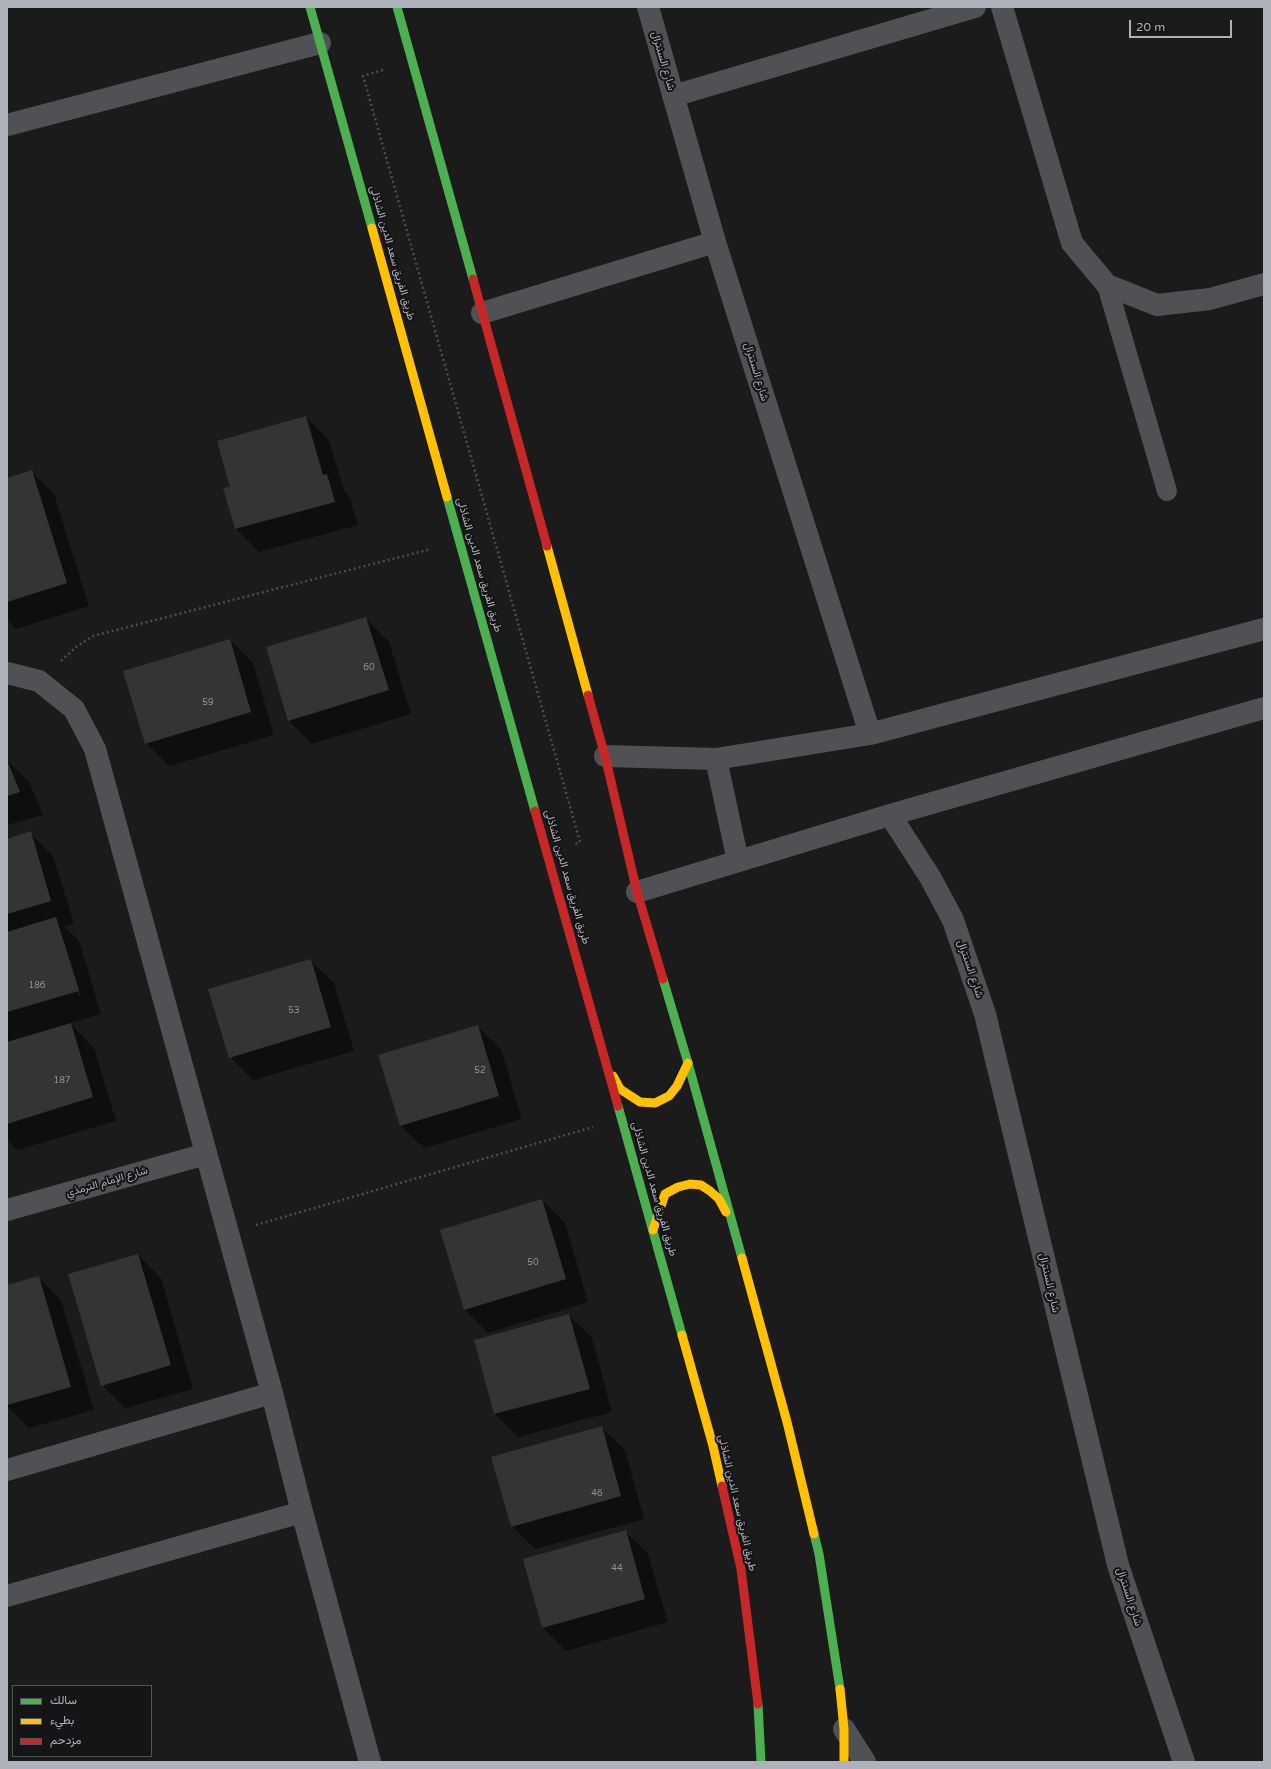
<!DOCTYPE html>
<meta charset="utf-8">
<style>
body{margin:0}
#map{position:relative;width:1271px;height:1769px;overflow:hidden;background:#1b1b1b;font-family:"Varela Round",Vazirmatn,sans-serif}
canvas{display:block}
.frame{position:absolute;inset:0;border:8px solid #aeb2bb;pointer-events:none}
.legend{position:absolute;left:12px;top:1685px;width:140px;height:72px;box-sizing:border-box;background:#151517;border:1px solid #525459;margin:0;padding:5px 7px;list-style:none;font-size:12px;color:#aeb2bb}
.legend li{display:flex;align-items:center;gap:8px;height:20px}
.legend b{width:20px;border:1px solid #525459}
.scale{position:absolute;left:1129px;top:20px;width:103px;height:18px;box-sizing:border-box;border:2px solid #aeb2bb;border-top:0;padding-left:5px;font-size:12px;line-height:14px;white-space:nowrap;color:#aeb2bb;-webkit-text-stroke:3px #151517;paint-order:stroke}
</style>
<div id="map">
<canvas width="1271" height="1769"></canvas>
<div class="frame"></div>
<ul class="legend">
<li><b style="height:5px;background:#4caf50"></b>سالك</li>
<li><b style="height:5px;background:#ffc107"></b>بطيء</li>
<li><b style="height:5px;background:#c62828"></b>مزدحم</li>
</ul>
<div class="scale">20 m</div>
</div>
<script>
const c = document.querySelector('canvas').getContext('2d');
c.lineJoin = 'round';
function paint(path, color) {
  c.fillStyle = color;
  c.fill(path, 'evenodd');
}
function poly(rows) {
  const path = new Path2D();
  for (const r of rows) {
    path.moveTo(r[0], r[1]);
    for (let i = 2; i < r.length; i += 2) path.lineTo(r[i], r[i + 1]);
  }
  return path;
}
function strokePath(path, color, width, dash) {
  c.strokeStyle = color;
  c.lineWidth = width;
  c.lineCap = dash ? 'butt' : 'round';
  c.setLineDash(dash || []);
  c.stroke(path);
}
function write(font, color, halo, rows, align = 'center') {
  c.font = font + ' "Varela Round",Vazirmatn,sans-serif';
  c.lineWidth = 4;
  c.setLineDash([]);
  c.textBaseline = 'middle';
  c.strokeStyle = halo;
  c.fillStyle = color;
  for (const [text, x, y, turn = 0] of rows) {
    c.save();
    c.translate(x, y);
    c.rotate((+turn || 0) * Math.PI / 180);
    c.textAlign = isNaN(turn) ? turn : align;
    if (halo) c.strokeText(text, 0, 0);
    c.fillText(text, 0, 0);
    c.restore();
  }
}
const shadow = poly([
 [306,417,329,440,344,491,350,498,358,525,259,552,236,529,224,489,231,487],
 [31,471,54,494,89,606,16,629,7,620,7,479],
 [366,619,389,642,411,714,312,744,289,721],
 [230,640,253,663,274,735,169,766,146,743],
 [7,760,29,782,43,815,7,825],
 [30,833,53,856,74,924,64,927,79,941,101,1014,70,1023,94,1048,116,1121,17,1150,7,1140,7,840],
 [63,944,65,944,81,996,79,996],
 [310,960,334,983,354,1051,253,1080,230,1057],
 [477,1026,501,1049,522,1119,424,1148,400,1125],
 [542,1200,565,1223,588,1302,488,1333,465,1310],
 [138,1255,161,1278,193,1389,125,1408,102,1385],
 [38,1277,61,1300,94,1410,29,1428,7,1406,7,1286],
 [569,1315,592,1338,612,1412,518,1437,495,1414,475,1340],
 [601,1427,625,1450,644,1519,535,1549,512,1526],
 [625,1531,648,1554,668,1622,566,1651,543,1628,524,1560]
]);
const building = poly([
 [306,416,323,475,327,474,335,502,235,529,223,488,230,487,217,441],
 [32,470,67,583,7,602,7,478],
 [366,617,389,690,288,721,266,647],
 [230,639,251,712,145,744,123,671],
 [7,760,20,792,7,796],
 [31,831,51,901,7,914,7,839],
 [56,917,79,991,7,1012,7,932],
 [311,959,331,1027,229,1058,208,989],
 [71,1023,93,1097,7,1124,7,1042],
 [478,1025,499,1096,400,1126,378,1055],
 [542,1199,566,1279,464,1310,440,1230],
 [138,1254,171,1365,101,1386,68,1274],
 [39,1276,71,1387,7,1405,7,1285],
 [569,1314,590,1389,494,1414,474,1340],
 [602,1426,621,1496,511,1527,491,1457],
 [626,1530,645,1599,542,1628,523,1559]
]);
const path = poly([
 [383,70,363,76,580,842,575,844],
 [61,661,76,647,93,636,431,549],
 [256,1225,593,1127]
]);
const lane = poly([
 [1107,285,1167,491]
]);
const street = poly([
 [648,7,715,242,870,734],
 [1002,7,1072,243,1107,285,1157,305,1210,299,1264,284],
 [673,96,975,7],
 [7,125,320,43],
 [482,313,715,242],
 [7,673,39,681,74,709,95,749,272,1393,302,1512,370,1762],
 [605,756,716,759,870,734,1264,629],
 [716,759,738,861],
 [890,815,930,877,953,920,985,1014,1118,1565,1184,1762],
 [637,892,890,815,1264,708],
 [7,1210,206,1154],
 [7,1470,272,1393],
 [7,1596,302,1512],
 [844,1729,865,1762]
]);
const fast = poly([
 [310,7,372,228],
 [397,7,473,279],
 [447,497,535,811],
 [663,979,688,1063,742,1258],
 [618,1106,682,1335],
 [814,1534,819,1554,840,1689],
 [758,1704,761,1762]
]);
const slow = poly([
 [372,228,447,497],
 [547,546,588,695],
 [613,1076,620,1089,640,1102,655,1103,669,1096,677,1086,688,1063],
 [653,1230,665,1194,678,1187,690,1184,701,1185,710,1191,719,1199,726,1212],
 [742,1258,787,1422,814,1534],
 [682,1335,713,1446,722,1486],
 [840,1689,844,1729,844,1762]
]);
const jam = poly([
 [473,279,547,546],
 [588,695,605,756,637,892,663,979],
 [535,811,618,1106],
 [722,1486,741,1569,758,1704]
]);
const numberNames = [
 ["60",369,668],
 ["59",208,703],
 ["186",37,986],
 ["53",294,1011],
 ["52",480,1071],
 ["187",62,1081],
 ["50",533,1263],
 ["46",597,1494],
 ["44",617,1569]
];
const streetNames = [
 ["شارع السنترال",663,61,74],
 ["طريق الفريق سعد الدين الشاذلى",392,253,74],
 ["شارع السنترال",756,372,73],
 ["طريق الفريق سعد الدين الشاذلى",479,565,74],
 ["طريق الفريق سعد الدين الشاذلى",567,877,74],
 ["شارع السنترال",970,969,71],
 ["شارع الإمام الترمذي",107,1182,-16],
 ["طريق الفريق سعد الدين الشاذلى",654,1189,74],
 ["شارع السنترال",1049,1283,77],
 ["طريق الفريق سعد الدين الشاذلى",737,1503,77],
 ["شارع السنترال",1129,1597,72]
];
paint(shadow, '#0007');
paint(building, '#343435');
strokePath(path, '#4b4d4f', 2.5, [2, 3]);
strokePath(lane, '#505154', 20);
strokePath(street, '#505154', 22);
strokePath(fast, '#4caf50', 9);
strokePath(slow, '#ffc107', 9);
strokePath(jam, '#c62828', 9);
write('9px', '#90929a', null, numberNames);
write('11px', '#aeb2bb', '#151517', streetNames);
</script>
